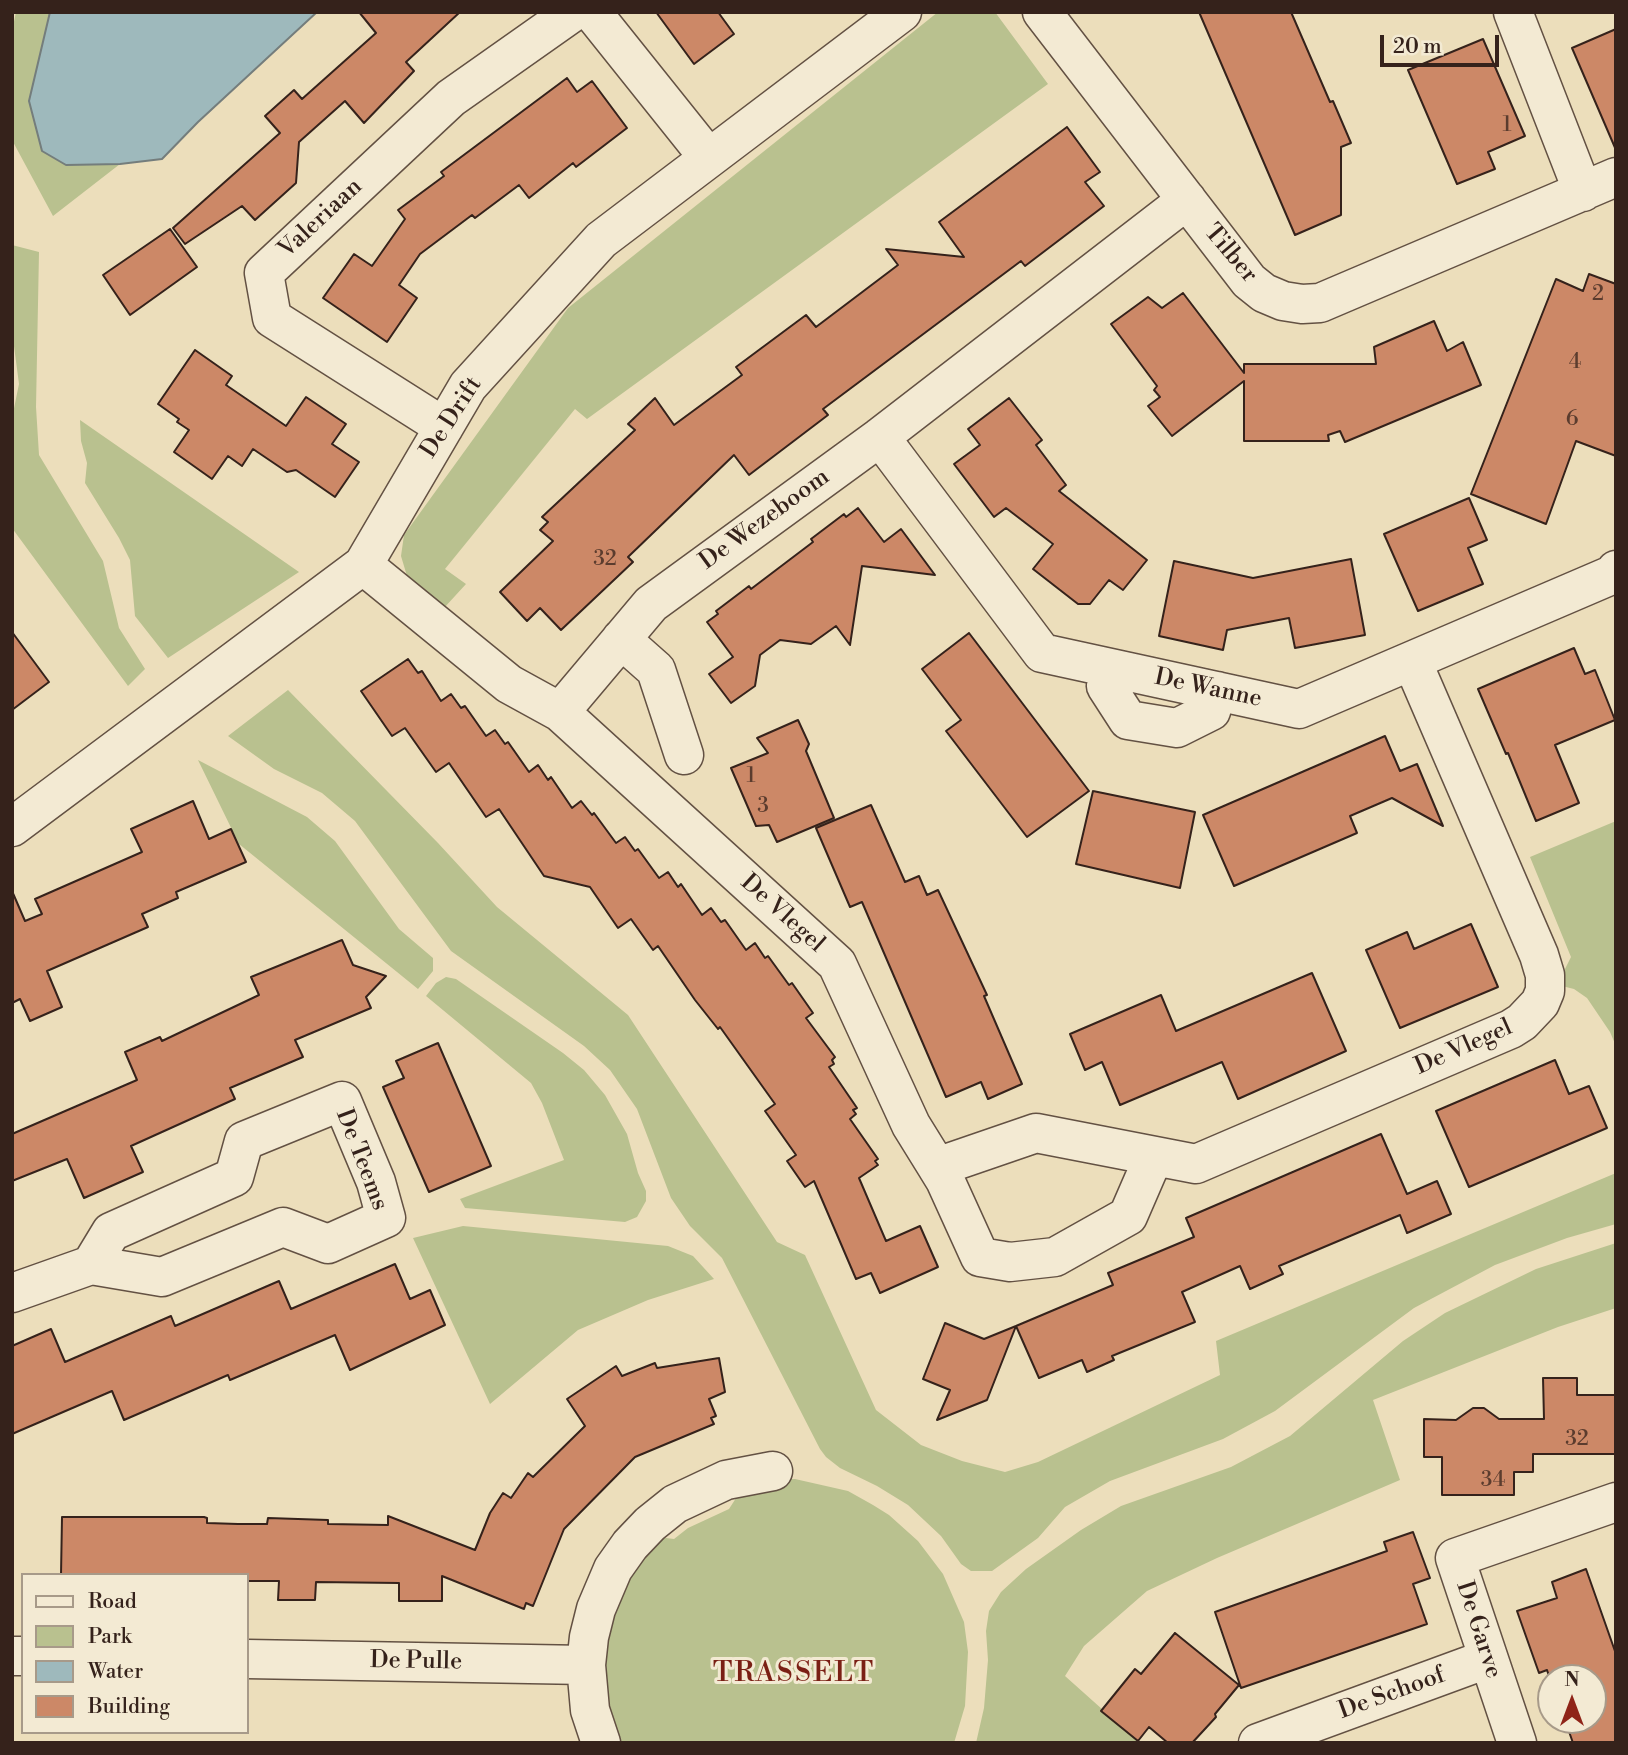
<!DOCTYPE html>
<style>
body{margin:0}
#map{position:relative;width:1628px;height:1755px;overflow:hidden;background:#ecdebb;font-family:"Libre Bodoni",serif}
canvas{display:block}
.frame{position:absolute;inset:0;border:14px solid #35221b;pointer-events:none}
.legend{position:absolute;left:21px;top:1573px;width:228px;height:161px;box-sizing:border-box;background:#f3ead3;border:2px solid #a79a89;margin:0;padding:9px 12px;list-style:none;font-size:21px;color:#35221b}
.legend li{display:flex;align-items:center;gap:14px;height:35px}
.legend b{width:35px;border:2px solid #a79a89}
.north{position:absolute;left:1537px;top:1664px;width:70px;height:70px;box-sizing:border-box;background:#f3ead3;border:2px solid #a79a89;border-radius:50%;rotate:0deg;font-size:19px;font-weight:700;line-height:28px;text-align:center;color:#35221b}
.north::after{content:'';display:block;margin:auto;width:24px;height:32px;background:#8f2418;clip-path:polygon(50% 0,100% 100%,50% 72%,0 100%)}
.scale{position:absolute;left:1380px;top:35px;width:119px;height:32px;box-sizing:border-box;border:4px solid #35221b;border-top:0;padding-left:9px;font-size:21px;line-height:24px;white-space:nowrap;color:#35221b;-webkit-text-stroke:5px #f3ead3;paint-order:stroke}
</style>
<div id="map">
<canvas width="1628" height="1755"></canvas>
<div class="frame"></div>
<ul class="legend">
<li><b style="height:9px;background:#f3ead3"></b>Road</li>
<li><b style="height:19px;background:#b9c18f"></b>Park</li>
<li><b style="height:19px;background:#9eb9bc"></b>Water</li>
<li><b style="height:19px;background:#cc8867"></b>Building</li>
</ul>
<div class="north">N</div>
<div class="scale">20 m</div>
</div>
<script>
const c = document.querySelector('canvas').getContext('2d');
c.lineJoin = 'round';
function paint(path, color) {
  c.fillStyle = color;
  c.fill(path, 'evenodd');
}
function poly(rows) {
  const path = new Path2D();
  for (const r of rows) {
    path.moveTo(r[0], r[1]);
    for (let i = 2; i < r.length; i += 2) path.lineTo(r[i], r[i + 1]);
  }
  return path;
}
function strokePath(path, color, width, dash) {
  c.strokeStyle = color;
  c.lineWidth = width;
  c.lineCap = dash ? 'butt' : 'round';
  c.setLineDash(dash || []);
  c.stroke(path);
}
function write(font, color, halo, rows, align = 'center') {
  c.font = font + ' "Libre Bodoni",serif';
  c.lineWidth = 6;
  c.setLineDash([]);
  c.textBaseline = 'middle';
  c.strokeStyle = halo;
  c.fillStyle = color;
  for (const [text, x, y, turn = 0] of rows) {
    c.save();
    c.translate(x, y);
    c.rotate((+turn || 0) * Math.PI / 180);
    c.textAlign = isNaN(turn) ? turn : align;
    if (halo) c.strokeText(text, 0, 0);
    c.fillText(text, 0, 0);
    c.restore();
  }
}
const green = poly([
 [16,12,50,12,29,101,66,165,120,164,53,216,12,140,12,31],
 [938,12,995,12,1048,84,587,419,575,409,445,569,466,584,444,608,407,576,401,556,404,535,568,308],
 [12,245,39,252,36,407,39,455,103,561,119,628,145,669,128,686,12,528,12,418,19,384,12,331],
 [80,420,299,572,168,658,135,616,130,560,119,538,85,483,87,463,81,441],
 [288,690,438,843,497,907,628,1015,777,1242,805,1255,876,1410,921,1445,962,1461,1005,1472,1038,1462,1220,1375,1216,1341,1616,1173,1616,1224,1567,1238,1495,1265,1414,1308,1275,1411,1223,1439,1110,1481,1065,1507,1038,1538,992,1571,971,1571,961,1564,941,1536,908,1505,877,1486,840,1468,826,1457,820,1449,722,1258,690,1226,671,1198,637,1109,610,1070,584,1046,451,951,355,821,322,793,274,769,228,736],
 [198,760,307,817,335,841,399,929,433,958,433,971,418,989,239,844],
 [1616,821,1616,1046,1610,1032,1587,998,1574,989,1562,986,1562,975,1571,957,1530,857],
 [446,977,456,979,563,1053,584,1070,605,1095,627,1134,638,1173,646,1191,646,1201,637,1217,625,1222,465,1208,460,1199,564,1160,542,1103,531,1083,426,996,436,983],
 [463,1226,668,1246,693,1256,714,1279,648,1300,578,1330,490,1404,413,1238],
 [1616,1243,1616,1308,1558,1327,1373,1400,1400,1480,1217,1558,1147,1591,1084,1646,1065,1676,1140,1743,976,1743,984,1708,988,1660,986,1631,989,1611,1001,1592,1026,1569,1081,1530,1121,1506,1231,1467,1290,1436,1403,1341,1445,1313,1536,1269],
 [795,1479,848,1491,873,1505,889,1515,918,1541,943,1574,964,1622,968,1652,965,1706,954,1743,614,1743,600,1694,614,1596,658,1537,674,1539,688,1528,729,1509,738,1495,775,1480]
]);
const water = poly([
 [50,12,317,12,198,122,162,159,120,164,66,165,42,151,29,101,50,12]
]);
const building = poly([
 [359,12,460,12,406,62,414,71,364,123,345,101,299,142,296,183,255,220,242,206,185,244,173,228,280,133,265,116,294,90,302,99,376,33,359,12],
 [656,12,718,12,734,34,694,64,656,12],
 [1199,12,1291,12,1330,102,1333,101,1351,143,1341,147,1341,215,1295,235,1199,12],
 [1616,29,1616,150,1572,48,1616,29],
 [1483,39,1525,136,1488,152,1495,169,1457,184,1408,70,1483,39],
 [567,78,577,92,592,81,627,128,576,167,573,163,529,198,519,185,475,218,472,215,420,254,399,285,417,298,387,342,323,298,354,254,372,266,405,219,398,210,444,176,441,172,567,78],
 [1067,127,1100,172,1085,182,1104,206,1025,266,1021,261,823,409,828,415,749,475,734,455,628,557,633,562,561,630,540,608,527,621,500,592,553,541,540,530,548,522,542,517,635,430,628,424,655,398,674,425,742,375,736,367,806,315,816,327,898,265,886,249,964,257,939,222,1067,127],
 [170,229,197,267,130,315,103,275,170,229],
 [1589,274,1616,284,1616,456,1576,441,1546,524,1471,494,1556,279,1583,291,1589,274],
 [1183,293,1244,373,1244,364,1376,364,1374,347,1434,321,1447,351,1463,342,1481,385,1345,442,1340,431,1328,435,1329,441,1244,441,1244,381,1172,436,1148,406,1160,397,1154,390,1157,386,1111,324,1148,297,1162,308,1183,293],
 [195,350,232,376,226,385,286,426,306,397,346,424,332,444,359,462,335,497,296,470,287,472,253,449,242,466,228,456,212,479,174,452,189,430,177,422,179,419,158,404,195,350],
 [1009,398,1042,440,1036,445,1066,485,1059,491,1147,560,1123,590,1109,580,1090,604,1078,604,1033,569,1053,544,1006,508,994,517,954,464,980,445,968,429,1009,398],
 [1469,498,1487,540,1468,548,1483,584,1418,611,1384,534,1469,498],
 [858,508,884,542,901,529,935,575,862,566,850,645,836,626,811,644,780,640,760,655,755,686,731,703,709,674,733,657,707,622,718,614,716,611,749,586,751,589,813,542,811,539,844,514,846,517,858,508],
 [1351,559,1365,635,1295,648,1289,618,1227,630,1223,650,1159,636,1174,561,1253,578,1351,559],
 [12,632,49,682,12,710,12,632],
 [969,633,1089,791,1027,837,946,731,961,720,922,669,969,633],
 [1574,648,1585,674,1595,670,1615,720,1555,745,1579,803,1536,821,1508,753,1506,754,1478,689,1574,648],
 [408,659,418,673,422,671,441,701,451,694,461,708,465,706,486,736,495,730,505,744,508,742,529,772,538,765,548,780,551,777,572,808,581,801,592,815,594,813,616,843,625,837,635,851,638,849,659,878,668,872,678,887,681,884,702,915,711,908,721,922,725,920,746,950,755,943,765,958,768,956,789,985,792,983,813,1013,806,1018,835,1057,832,1060,834,1064,829,1067,857,1108,853,1110,856,1114,850,1119,878,1159,875,1161,878,1165,859,1178,886,1241,920,1226,938,1267,880,1293,871,1273,856,1279,814,1181,805,1187,787,1161,796,1155,765,1111,775,1104,720,1027,718,1029,695,1000,658,946,653,950,631,919,618,928,590,887,544,876,499,809,486,817,449,763,436,772,405,728,392,736,361,691,408,659],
 [798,720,809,744,806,751,834,818,777,842,769,825,756,826,731,768,768,753,757,738,798,720],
 [1385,736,1400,771,1417,764,1443,826,1392,798,1350,816,1357,833,1234,886,1203,815,1385,736],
 [1093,791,1195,812,1180,888,1076,864,1093,791],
 [193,801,209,839,231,829,246,862,176,892,178,898,142,914,148,927,47,971,62,1007,30,1021,20,999,12,1003,12,891,25,921,42,914,35,899,142,852,131,829,193,801],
 [871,805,905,882,919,876,927,895,938,890,987,995,984,996,1022,1084,988,1099,981,1082,946,1097,862,902,850,907,816,828,871,805],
 [1471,924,1498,987,1400,1028,1366,950,1407,932,1414,949,1471,924],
 [342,940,353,965,386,976,366,997,371,1008,295,1040,303,1057,230,1088,235,1099,131,1146,143,1172,84,1198,67,1159,12,1181,12,1134,137,1080,125,1052,160,1037,162,1041,259,995,251,977,342,940],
 [1312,973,1346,1051,1238,1099,1222,1062,1120,1105,1102,1062,1085,1070,1070,1034,1161,995,1176,1031,1312,973],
 [438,1043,491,1166,429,1192,383,1087,404,1078,396,1061,438,1043],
 [1555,1060,1569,1094,1589,1086,1607,1128,1469,1187,1436,1111,1555,1060],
 [1381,1134,1407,1194,1437,1181,1451,1214,1407,1233,1400,1215,1279,1266,1283,1274,1250,1289,1240,1266,1182,1292,1195,1322,1112,1356,1114,1360,1087,1372,1082,1360,1039,1378,1016,1326,1113,1285,1108,1273,1194,1237,1186,1218,1381,1134],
 [395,1264,410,1299,430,1290,445,1325,350,1370,335,1335,230,1380,228,1375,124,1420,112,1391,12,1434,12,1346,51,1329,65,1362,171,1316,175,1326,279,1281,291,1309,395,1264],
 [945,1323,984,1339,1016,1326,987,1400,937,1420,950,1390,923,1379,945,1323],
 [719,1358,725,1392,709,1399,716,1416,711,1418,714,1424,635,1457,564,1529,533,1606,526,1603,524,1609,442,1576,442,1601,399,1601,399,1583,316,1582,315,1600,278,1600,279,1581,247,1581,247,1575,61,1575,62,1517,204,1517,207,1518,207,1523,238,1524,267,1524,268,1518,328,1520,328,1524,388,1525,388,1516,475,1550,490,1513,503,1493,511,1498,528,1473,533,1477,585,1426,567,1399,616,1366,622,1376,655,1363,657,1368,719,1358],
 [1543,1378,1577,1378,1577,1395,1616,1395,1616,1454,1533,1454,1533,1472,1514,1472,1514,1495,1442,1495,1442,1457,1424,1457,1424,1419,1456,1420,1473,1408,1484,1408,1499,1419,1544,1419,1543,1378],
 [1413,1532,1430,1578,1413,1584,1427,1624,1241,1688,1215,1612,1387,1551,1384,1542,1413,1532],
 [1586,1569,1616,1654,1616,1743,1573,1743,1565,1720,1593,1720,1593,1678,1551,1678,1551,1682,1547,1670,1539,1673,1517,1611,1557,1598,1552,1582,1586,1569],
 [1175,1633,1239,1685,1215,1714,1216,1717,1192,1743,1168,1743,1149,1727,1138,1741,1101,1711,1135,1669,1141,1674,1175,1633]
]);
const minor = poly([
 [592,12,708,157],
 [1042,12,1249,281,1264,293,1283,301,1302,304,1320,303,1616,177],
 [1513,12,1583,192],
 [444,427,272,318,264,273,451,98,573,12],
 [880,437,1042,653,1299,709,1614,574,1616,570],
 [363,565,509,684,560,712,651,604,880,437,1187,200],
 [621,639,656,670,684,755],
 [1111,669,1106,686,1128,720,1177,728,1211,711,1217,691],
 [560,712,837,964,911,1125,937,1167,1036,1133,1196,1164,1511,1029,1522,1022,1540,1003,1545,991,1545,975,1539,955,1412,661],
 [12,827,363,565,468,386,601,240,902,12],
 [937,1167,945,1180,980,1257,1010,1262,1055,1257,1128,1216,1154,1156],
 [12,1293,91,1265,162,1277,283,1227,328,1244,386,1218,376,1182,342,1101,244,1141,234,1177,111,1232,91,1265],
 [12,1656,23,1656],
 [247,1659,586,1665],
 [601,1743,590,1710,586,1665,589,1637,596,1609,613,1569,630,1545,650,1524,675,1504,726,1480,773,1471],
 [1258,1743,1487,1659],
 [1517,1743,1455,1558,1616,1502]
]);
const numberNames = [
 ["1",1507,126],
 ["2",1598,295],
 ["4",1575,363],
 ["6",1572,420],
 ["32",605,560],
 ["1",751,777],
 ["3",763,807],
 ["32",1577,1440],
 ["34",1493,1481]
];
const streetNames = [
 ["Valeriaan",321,219,-43],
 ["Tilber",1230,254,50],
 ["De Drift",452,418,-57],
 ["De Wezeboom",765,520,-36],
 ["De Wanne",1208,689,12],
 ["De Vlegel",782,914,42],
 ["De Vlegel",1464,1048,-24],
 ["De Teems",361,1160,69],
 ["De Garve",1478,1630,72],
 ["De Pulle",416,1662,1],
 ["De Schoof",1392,1694,-20]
];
const quarterNames = [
 ["TRASSELT",794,1674]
];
paint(green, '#b9c18f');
paint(water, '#9eb9bc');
strokePath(water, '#747d7c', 2);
paint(building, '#cc8867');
strokePath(building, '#35221b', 2);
strokePath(minor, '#635143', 41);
strokePath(minor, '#f3ead3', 38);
write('21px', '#5b3c2e', null, numberNames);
write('24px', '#35221b', '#f3ead3', streetNames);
c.letterSpacing = '2px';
write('28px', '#7a1f14', '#f3ead3', quarterNames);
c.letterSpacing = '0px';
</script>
